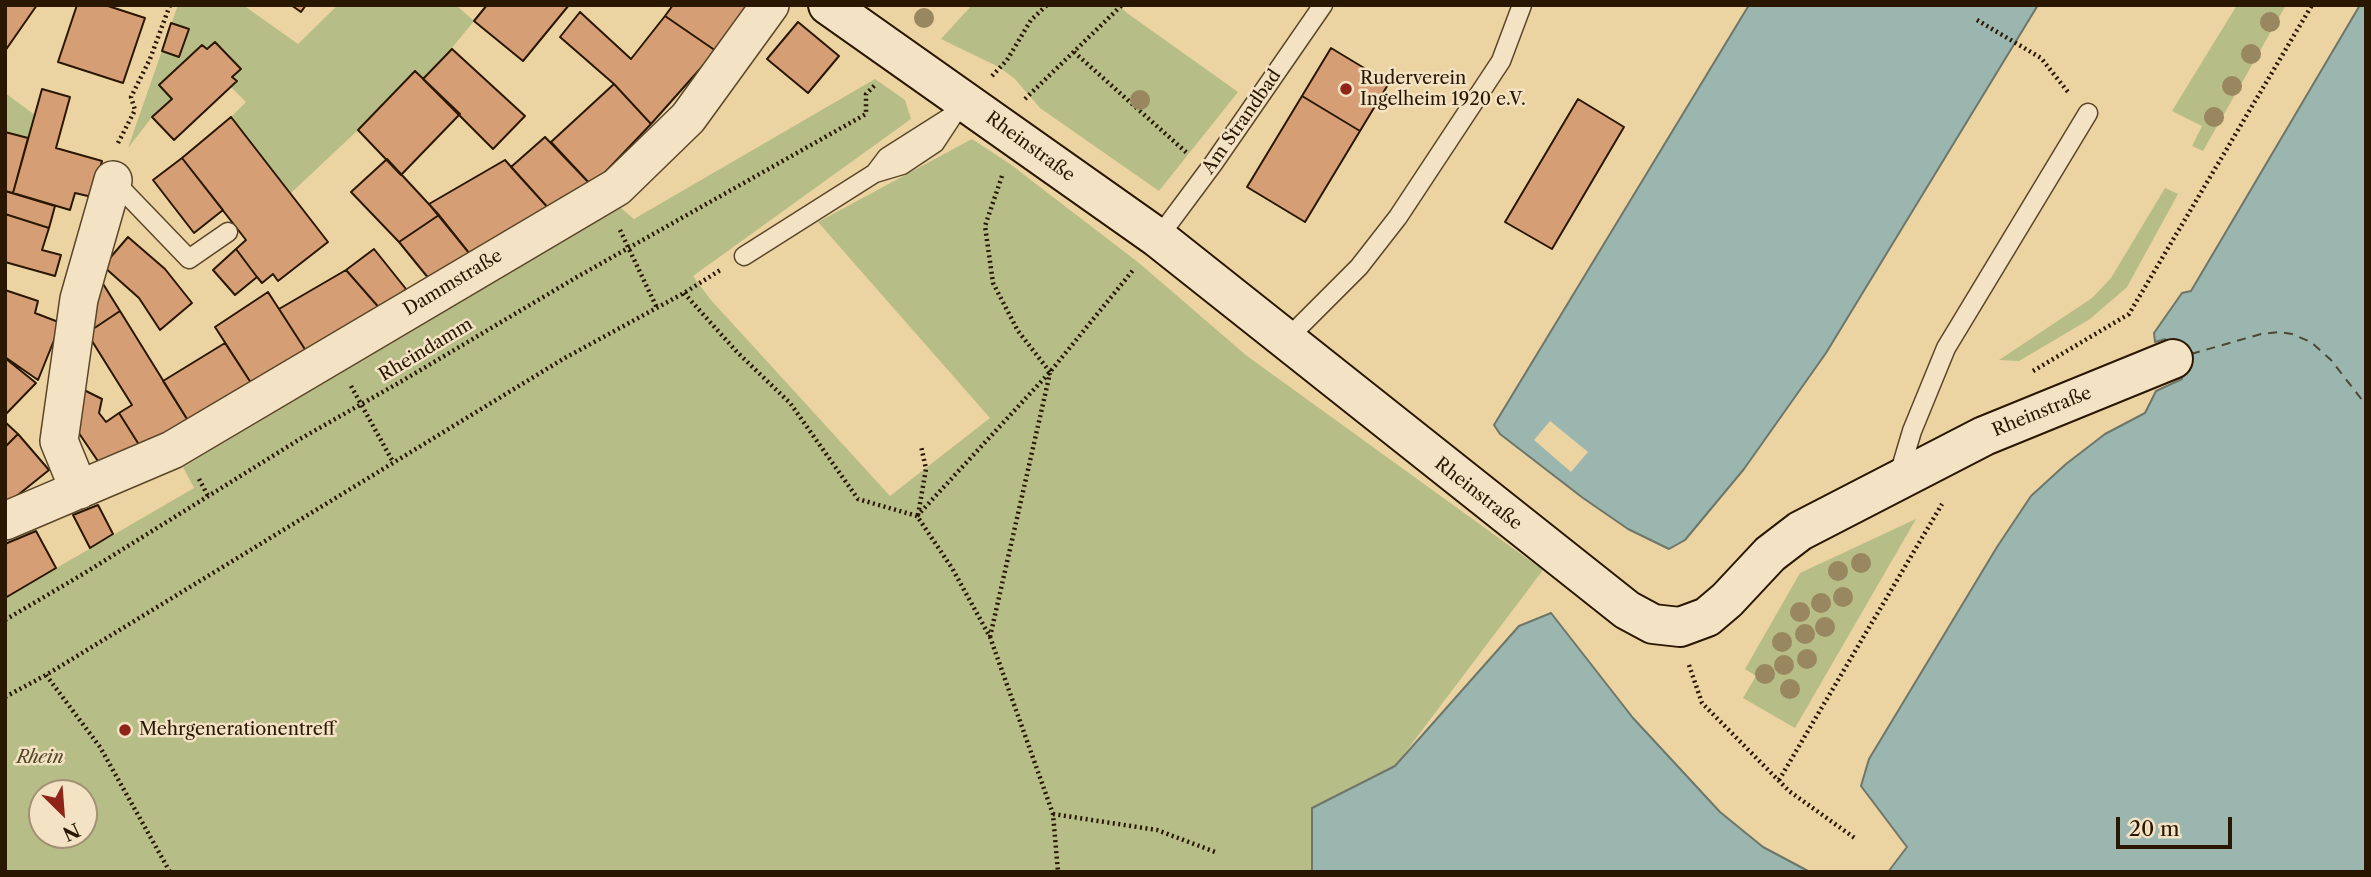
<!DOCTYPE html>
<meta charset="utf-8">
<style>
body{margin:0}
#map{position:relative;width:2371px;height:877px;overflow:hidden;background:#ecd3a2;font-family:"Libre Caslon Text",serif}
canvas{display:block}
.frame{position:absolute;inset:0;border:7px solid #291701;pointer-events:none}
.north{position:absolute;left:28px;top:779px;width:70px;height:70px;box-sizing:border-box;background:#f3e2c3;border:2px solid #a29175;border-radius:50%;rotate:155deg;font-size:19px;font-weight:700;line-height:28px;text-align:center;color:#291701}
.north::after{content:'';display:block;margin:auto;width:24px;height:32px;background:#8f2418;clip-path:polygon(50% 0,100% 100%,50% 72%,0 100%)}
.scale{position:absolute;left:2116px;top:817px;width:116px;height:32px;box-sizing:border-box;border:4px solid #291701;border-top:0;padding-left:9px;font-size:21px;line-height:24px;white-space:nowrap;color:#291701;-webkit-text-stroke:5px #f3e2c3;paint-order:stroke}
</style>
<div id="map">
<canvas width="2371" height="877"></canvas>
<div class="frame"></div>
<div class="north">N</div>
<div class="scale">20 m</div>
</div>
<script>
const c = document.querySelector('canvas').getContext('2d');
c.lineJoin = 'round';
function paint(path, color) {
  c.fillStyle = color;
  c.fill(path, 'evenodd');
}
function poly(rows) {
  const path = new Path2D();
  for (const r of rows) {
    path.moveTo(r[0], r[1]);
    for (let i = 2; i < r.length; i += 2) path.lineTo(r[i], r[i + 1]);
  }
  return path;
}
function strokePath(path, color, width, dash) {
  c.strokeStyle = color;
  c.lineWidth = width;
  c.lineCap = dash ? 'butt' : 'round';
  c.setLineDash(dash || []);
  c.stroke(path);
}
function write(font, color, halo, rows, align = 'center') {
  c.font = font + ' "Libre Caslon Text",serif';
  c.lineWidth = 5;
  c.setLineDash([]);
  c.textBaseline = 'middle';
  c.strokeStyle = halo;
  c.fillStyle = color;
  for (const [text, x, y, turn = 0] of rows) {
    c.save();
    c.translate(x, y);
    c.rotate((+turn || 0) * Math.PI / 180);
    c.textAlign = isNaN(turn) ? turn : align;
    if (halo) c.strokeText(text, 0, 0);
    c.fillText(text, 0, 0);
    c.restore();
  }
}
const green = poly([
 [178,5,243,5,298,44,338,5,456,5,474,21,451,49,423,79,415,71,358,130,291,193,231,117,246,102,231,87,236,81,202,45,159,85,172,99,152,117,128,148],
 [972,5,1119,5,1127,13,1238,92,1159,191,1040,108,1015,79,999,67,941,39],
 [2237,5,2286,5,2203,151,2192,146,2202,126,2172,111],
 [875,79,905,100,911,119,693,276,710,299,890,496,990,418,818,222,972,139,1010,164,1139,263,1247,356,1543,570,1395,766,1312,808,1312,872,5,872,5,598,194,488,183,467,611,213,621,208,634,219],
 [42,793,84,793,84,835,42,835],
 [5,93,35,115,28,138,5,132],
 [2165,188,2178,194,2127,287,2090,319,2019,361,1999,360,2092,298,2111,278],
 [1916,519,1795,728,1743,698,1756,676,1745,669,1800,573]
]);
const water = poly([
 [1749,5,2038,5,1826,353,1744,469,1685,540,1669,549,1628,529,1583,498,1500,434,1494,425,1749,5],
 [2360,5,2366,5,2366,872,1888,872,1907,847,1861,786,1869,759,1997,547,2031,496,2066,464,2105,434,2145,413,2156,391,2182,379,2165,339,2155,342,2154,333,2182,293,2191,291,2360,5],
 [1551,613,1633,718,1720,812,1763,847,1810,872,1312,872,1312,808,1395,766,1519,626,1551,613]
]);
const pier = poly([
 [1550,421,1588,452,1571,472,1534,440]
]);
const ferry = poly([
 [2191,354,2261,334,2279,332,2292,334,2311,342,2331,360,2366,405]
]);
const building = poly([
 [5,5,37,5,5,51,5,5],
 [77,5,105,5,145,18,123,83,58,62,77,5],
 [291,5,306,5,301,12,291,5],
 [487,5,569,5,523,61,474,21,487,5],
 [673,5,752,5,716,51,665,16,673,5],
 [580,12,631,59,665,16,716,51,651,124,614,84,560,37,580,12],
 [798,22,839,56,808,93,767,59,798,22],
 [171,23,189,29,179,57,162,51,171,23],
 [215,42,241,69,232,77,237,81,174,140,152,117,172,99,159,85,202,45,207,49,215,42],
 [1331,48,1389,83,1360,131,1302,96,1331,48],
 [452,49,525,116,493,149,423,79,452,49],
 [415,71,460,114,401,175,358,130,415,71],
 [614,84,651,124,592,186,551,142,614,84],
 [42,89,70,97,56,148,102,161,92,197,75,193,70,210,13,193,42,89],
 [1302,96,1360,131,1305,222,1247,187,1302,96],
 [1578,99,1624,127,1552,249,1505,222,1578,99],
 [231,117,328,242,278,281,273,274,262,283,257,277,236,249,246,240,182,158,231,117],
 [5,132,28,138,13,193,5,191,5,132],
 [545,137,592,186,550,210,511,167,545,137],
 [182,158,223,210,194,233,153,180,182,158],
 [387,159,439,215,399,242,351,192,387,159],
 [505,160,550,210,474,259,429,204,505,160],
 [5,191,55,206,49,228,5,214,5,191],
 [5,214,49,228,42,250,61,255,55,276,5,262,5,214],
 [439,215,474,259,434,285,399,242,439,215],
 [128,237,165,269,192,303,160,330,139,298,103,266,128,237],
 [236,249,257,277,235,295,213,270,236,249],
 [374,249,406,289,382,311,346,270,374,249],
 [346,270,382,311,308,354,279,309,346,270],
 [100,279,120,311,87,333,100,279],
 [5,290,38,301,35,313,61,323,38,380,5,357,5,290],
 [268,292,308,354,255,389,215,327,268,292],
 [120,311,192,427,143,451,119,413,132,405,87,333,120,311],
 [225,343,255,389,192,427,163,381,225,343],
 [5,358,36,383,5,415,5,358],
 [78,387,102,399,99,413,106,422,119,413,143,451,104,470,72,423,78,387],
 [5,422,18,434,5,447,5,422],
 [18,434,49,470,8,503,5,498,5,447,18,434],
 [98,505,113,534,90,548,73,515,98,505],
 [36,531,56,568,5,598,5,544,36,531]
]);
const path = poly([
 [1977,20,2041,58,2068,92],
 [1074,52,1187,153],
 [992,76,1007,60,1031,20,1047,5],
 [1025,99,1122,5],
 [118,143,135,110,131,97,150,59,170,5],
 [1002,176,985,226,993,283,1018,331,1050,372],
 [620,230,657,308],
 [684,293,737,352,790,403,858,499,917,516,952,568,990,637,1053,814,1058,872],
 [2033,371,2129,314,2312,5],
 [351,386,393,462],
 [199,479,208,496],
 [918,515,926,469,921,446],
 [917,516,1050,372,1134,269],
 [5,620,83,574,300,439,402,381,577,277,866,114,866,94,875,85],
 [990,637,1050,373],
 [1689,665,1702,703,1789,791,1856,839],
 [46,675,100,747,170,872],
 [5,697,46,675,563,359,684,293,722,269],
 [1779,780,1942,504],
 [1053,814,1157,830,1218,853]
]);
const lane = poly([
 [875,173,887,157,950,117],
 [113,180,189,259,228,232],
 [1158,238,1213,164,1323,5],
 [744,256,875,173,902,165,935,143,954,114],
 [1286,340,1359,267,1398,217,1501,61,1522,5],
 [1898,478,1912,431,1946,348,2088,113]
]);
const street = poly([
 [79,490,59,441,79,299,113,180],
 [5,521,172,450,617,187,688,118,770,5]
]);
const secondary = poly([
 [828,5,1158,238,1627,610,1653,624,1680,627,1707,617,1727,600,1770,554,1800,531,1984,436,2173,359]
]);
const trees = [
 [924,18],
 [2270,22],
 [2251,54],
 [2232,86],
 [1140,100],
 [2214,117],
 [1861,563],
 [1838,571],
 [1843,597],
 [1821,603],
 [1800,612],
 [1825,627],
 [1805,634],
 [1782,642],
 [1807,659],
 [1784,665],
 [1765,674],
 [1790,689]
];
const markers = [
 [1346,89,7,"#8f2418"],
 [125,730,7,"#8f2418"]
];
const poiNames = [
 ["Ruderverein",1360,79],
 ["Ingelheim 1920 e.V.",1360,100],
 ["Mehrgenerationentreff",139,730]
];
const streetNames = [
 ["Am Strandbad",1242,122,-55],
 ["Rheinstraße",1030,147,36],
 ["Dammstraße",453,283,-31],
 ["Rheindamm",426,350,-31],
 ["Rheinstraße",2042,412,-22],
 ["Rheinstraße",1478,494,38]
];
const parkNames = [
 ["Rhein",40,758]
];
paint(green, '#b6bd86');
paint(water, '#9bb6ae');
strokePath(water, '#6d7669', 2);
paint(pier, '#ecd3a2');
strokePath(ferry, '#4b4735', 2, [9, 7]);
paint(building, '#d69e75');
strokePath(building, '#291701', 2);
strokePath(lane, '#5a4629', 21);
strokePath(street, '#5a4629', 40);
strokePath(secondary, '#291701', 42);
strokePath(path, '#291701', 4.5, [2, 3.5]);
strokePath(lane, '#f3e2c3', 18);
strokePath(street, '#f3e2c3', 37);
strokePath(secondary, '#f3e2c3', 38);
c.fillStyle = '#98875f';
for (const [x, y] of trees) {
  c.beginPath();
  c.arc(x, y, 10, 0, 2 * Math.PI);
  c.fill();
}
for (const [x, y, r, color] of markers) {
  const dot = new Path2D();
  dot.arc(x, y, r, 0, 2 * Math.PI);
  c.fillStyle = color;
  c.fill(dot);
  strokePath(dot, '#f3e2c3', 2.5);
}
write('18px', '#291701', '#f3e2c3', poiNames, 'left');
write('18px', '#291701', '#f3e2c3', streetNames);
write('italic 18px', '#534929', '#f3e2c3', parkNames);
</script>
